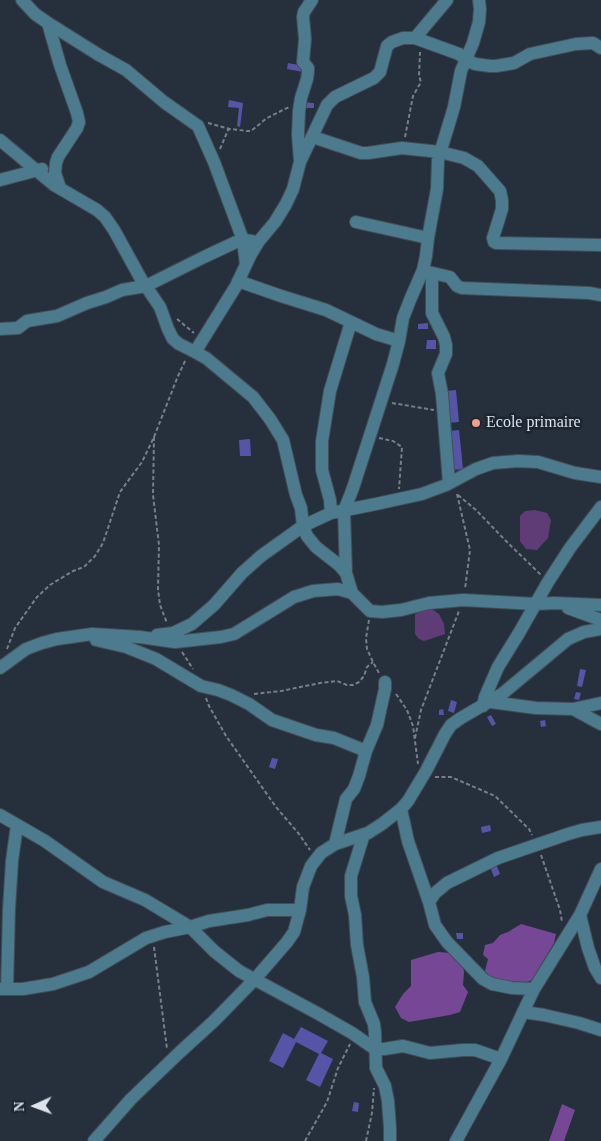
<!DOCTYPE html>
<style>
body{margin:0}
#map{position:relative;width:601px;height:1141px;overflow:hidden;background:#26303c;font-family:"Times New Roman",serif}
canvas{display:block}
.north{position:absolute;left:10px;top:1081px;width:50px;height:50px;-webkit-text-stroke:4px #1c2632;paint-order:stroke;rotate:268deg;font-size:14px;font-weight:700;line-height:20px;text-align:center;color:#dce3eb}
.north::after{content:'';display:block;margin:auto;width:18px;height:22px;background:#dce3eb;clip-path:polygon(50% 0,100% 100%,50% 72%,0 100%)}
</style>
<div id="map">
<canvas width="601" height="1141"></canvas>
<div class="north">N</div>
</div>
<script>
const c = document.querySelector('canvas').getContext('2d');
c.lineJoin = 'round';
function paint(path, color) {
  c.fillStyle = color;
  c.fill(path, 'evenodd');
}
function poly(rows) {
  const path = new Path2D();
  for (const r of rows) {
    path.moveTo(r[0], r[1]);
    for (let i = 2; i < r.length; i += 2) path.lineTo(r[i], r[i + 1]);
  }
  return path;
}
function strokePath(path, color, width, dash) {
  c.strokeStyle = color;
  c.lineWidth = width;
  c.lineCap = dash ? 'butt' : 'round';
  c.setLineDash(dash || []);
  c.stroke(path);
}
function write(font, color, halo, rows, align = 'center') {
  c.font = font + ' "Times New Roman",serif';
  c.lineWidth = 5;
  c.setLineDash([]);
  c.textBaseline = 'middle';
  c.strokeStyle = halo;
  c.fillStyle = color;
  for (const [text, x, y, turn = 0] of rows) {
    c.save();
    c.translate(x, y);
    c.rotate((+turn || 0) * Math.PI / 180);
    c.textAlign = isNaN(turn) ? turn : align;
    if (halo) c.strokeText(text, 0, 0);
    c.fillText(text, 0, 0);
    c.restore();
  }
}
const green = poly([
 [535,510,547,513,551,520,548,538,537,550,526,549,520,541,520,516,525,511],
 [429,606,432,609,439,614,444,624,445,634,424,641,419,639,415,634,415,615,419,607]
]);
const forest = poly([
 [521,924,556,934,554,943,532,980,525,983,483,979,488,959,483,955,485,945,493,943,500,935,508,932],
 [438,952,450,953,462,960,464,972,463,985,468,992,460,1012,450,1015,409,1022,401,1018,395,1007,403,994,411,986,411,960],
 [562,1104,575,1110,564,1141,549,1141]
]);
const building = poly([
 [288,63,304,66,303,72,287,69],
 [229,100,243,103,240,127,237,126,239,108,228,107],
 [303,102,314,103,314,108,303,108],
 [428,323,428,329,418,329,418,324],
 [427,340,436,340,436,349,426,349],
 [456,390,459,422,448,423,446,391],
 [459,430,463,469,453,470,449,431],
 [250,439,251,456,240,456,239,440],
 [580,669,586,670,582,687,577,686],
 [576,692,581,693,579,700,574,699],
 [451,700,457,702,454,713,448,711],
 [443,709,444,715,439,715,439,710],
 [491,715,496,724,492,726,487,717],
 [545,720,546,726,541,727,540,721],
 [272,758,278,759,275,769,269,767],
 [490,825,491,831,482,833,481,827],
 [496,864,500,874,494,877,490,867],
 [456,933,463,933,463,939,457,939],
 [301,1027,328,1041,321,1053,333,1059,320,1087,306,1080,319,1054,296,1042,283,1068,269,1061,283,1033,294,1039],
 [354,1102,359,1103,358,1112,352,1111]
]);
const path = poly([
 [208,123,230,129],
 [405,137,413,96,421,82,419,76,420,52],
 [220,149,228,130,230,129,247,131,251,131,267,118,289,107],
 [177,319,194,333],
 [392,403,434,410],
 [154,437,153,495,159,545,158,589,160,605,167,623],
 [379,438,393,441,402,447,399,489],
 [457,494,470,550,465,589],
 [458,495,476,510,506,541,541,575],
 [369,620,366,638,367,649,373,662,379,673],
 [7,649,15,628,37,597,50,585,73,571,84,567,95,556,103,543,120,492,142,462,154,437,178,376,186,359],
 [182,652,193,669],
 [254,694,281,691,320,683,337,681,347,685,353,685,359,682,364,676,367,667,373,662],
 [396,694,407,710,413,726,418,764],
 [206,698,209,706,226,736,276,807,299,834,310,850],
 [415,738,421,710,459,611],
 [435,777,451,777,495,796,529,829,532,835],
 [541,855,560,910,562,922],
 [154,947,167,1049],
 [305,1141,327,1102,338,1068,350,1044],
 [366,1141,372,1113,374,1088]
]);
const minor = poly([
 [22,0,35,14,48,23,99,55,126,70,164,102,198,126,214,162,243,240,246,265],
 [48,23,60,65,77,113,79,122,77,128,58,157,56,163,55,173,60,188],
 [415,38,447,0],
 [313,137,361,153,368,153,402,148,440,152,464,158,478,166,500,191,502,200,502,209,493,238,494,242,496,243,601,245],
 [0,140,54,185,97,210,105,217,114,230,141,279,160,307,168,329,173,339,179,344,195,352,206,358,253,397,270,419,283,440,296,495,301,508,303,526,307,536,316,547,339,565,346,573,352,593],
 [300,161,298,135,299,111,301,98,307,79,308,72,308,68,303,62,305,39,303,17,304,12,312,0],
 [0,180,42,169],
 [356,222,428,238],
 [424,271,450,277,457,286,462,288,589,293,601,295],
 [432,273,432,313,444,337,446,345,446,354,438,373,442,394,449,483],
 [238,281,281,296,326,310,376,334,399,341],
 [0,329,18,328,27,321,57,316,87,303,106,297,122,290,146,286,204,257,236,242,243,240,252,241],
 [195,352,236,286,250,256,259,241,275,222,286,204,293,189,300,162,327,105,335,97,374,78,380,72,387,46,392,42,403,38,415,38,459,54,466,60,475,64,490,66,496,66,514,63,530,54,576,44,593,43,601,48],
 [331,513,330,500,322,470,322,441,330,391,351,322],
 [346,573,344,511,353,488,393,364,399,341,403,318,410,300,423,270,426,256,428,238,437,189,438,160,454,107,461,71,473,43,479,22,480,9,479,0],
 [568,608,601,620],
 [157,635,173,633,192,624,214,605,242,573,261,556,303,526,331,513,376,504,422,494,446,485,476,469,493,463,518,461,538,462,575,473,601,477],
 [96,640,126,647,156,659,201,686,218,690,231,695,249,704,272,720,316,735,334,738,366,751,377,725,385,689,385,682],
 [0,668,26,649,42,643,57,639,92,634,140,637,175,642,221,637,234,634,294,597,313,591,338,589,352,593,370,611,382,612,401,610,429,603,463,600,536,604,554,603,601,605],
 [491,702,536,708,573,709,601,703],
 [483,706,485,697,498,667,519,633,548,582,570,548,601,507],
 [573,709,601,724],
 [401,809,408,841,429,902,435,925,447,942,483,979,492,984,512,988,534,989],
 [0,815,45,841,103,882,145,900,190,927,214,951,239,971,317,1013,352,1033,375,1049,384,1049,403,1046,430,1053,463,1050,475,1050,501,1059],
 [364,834,351,876,351,896,355,915,357,945,363,977,365,1002,374,1024,375,1033,376,1068,385,1086,388,1101,390,1128,390,1141],
 [335,844,346,799,354,789,359,776,366,751],
 [429,902,435,893,447,883,498,858,568,834,582,830,601,827],
 [580,915,588,948,595,968,601,978],
 [0,989,23,989,53,984,89,972,146,938,165,932,190,927,209,921,248,915,267,910,300,910],
 [7,989,9,909,12,861,17,825],
 [523,1012,544,1015,579,1023,601,1030],
 [94,1141,131,1099,180,1052,214,1021,255,979,287,942,294,932,300,910,303,887,311,866,321,853,335,844,368,833,382,824,401,809,408,801,426,771,445,734,451,725,461,718,502,694,568,639,584,632,601,629],
 [456,1141,501,1059,534,989,580,915,601,869]
]);
const markers = [
 [476,423,5,"#f49e87"]
];
const poiNames = [
 ["Ecole primaire",486,423]
];
paint(green, '#5f3c76');
paint(forest, '#764795');
paint(building, '#5654a7');
strokePath(minor, '#434d58', 14);
strokePath(path, '#777f8a', 2, [4, 2.5]);
strokePath(minor, '#4c7b8d', 12);
for (const [x, y, r, color] of markers) {
  const dot = new Path2D();
  dot.arc(x, y, r, 0, 2 * Math.PI);
  c.fillStyle = color;
  c.fill(dot);
  strokePath(dot, '#1c2632', 2);
}
write('16px', '#dce3eb', '#1c2632', poiNames, 'left');
</script>
